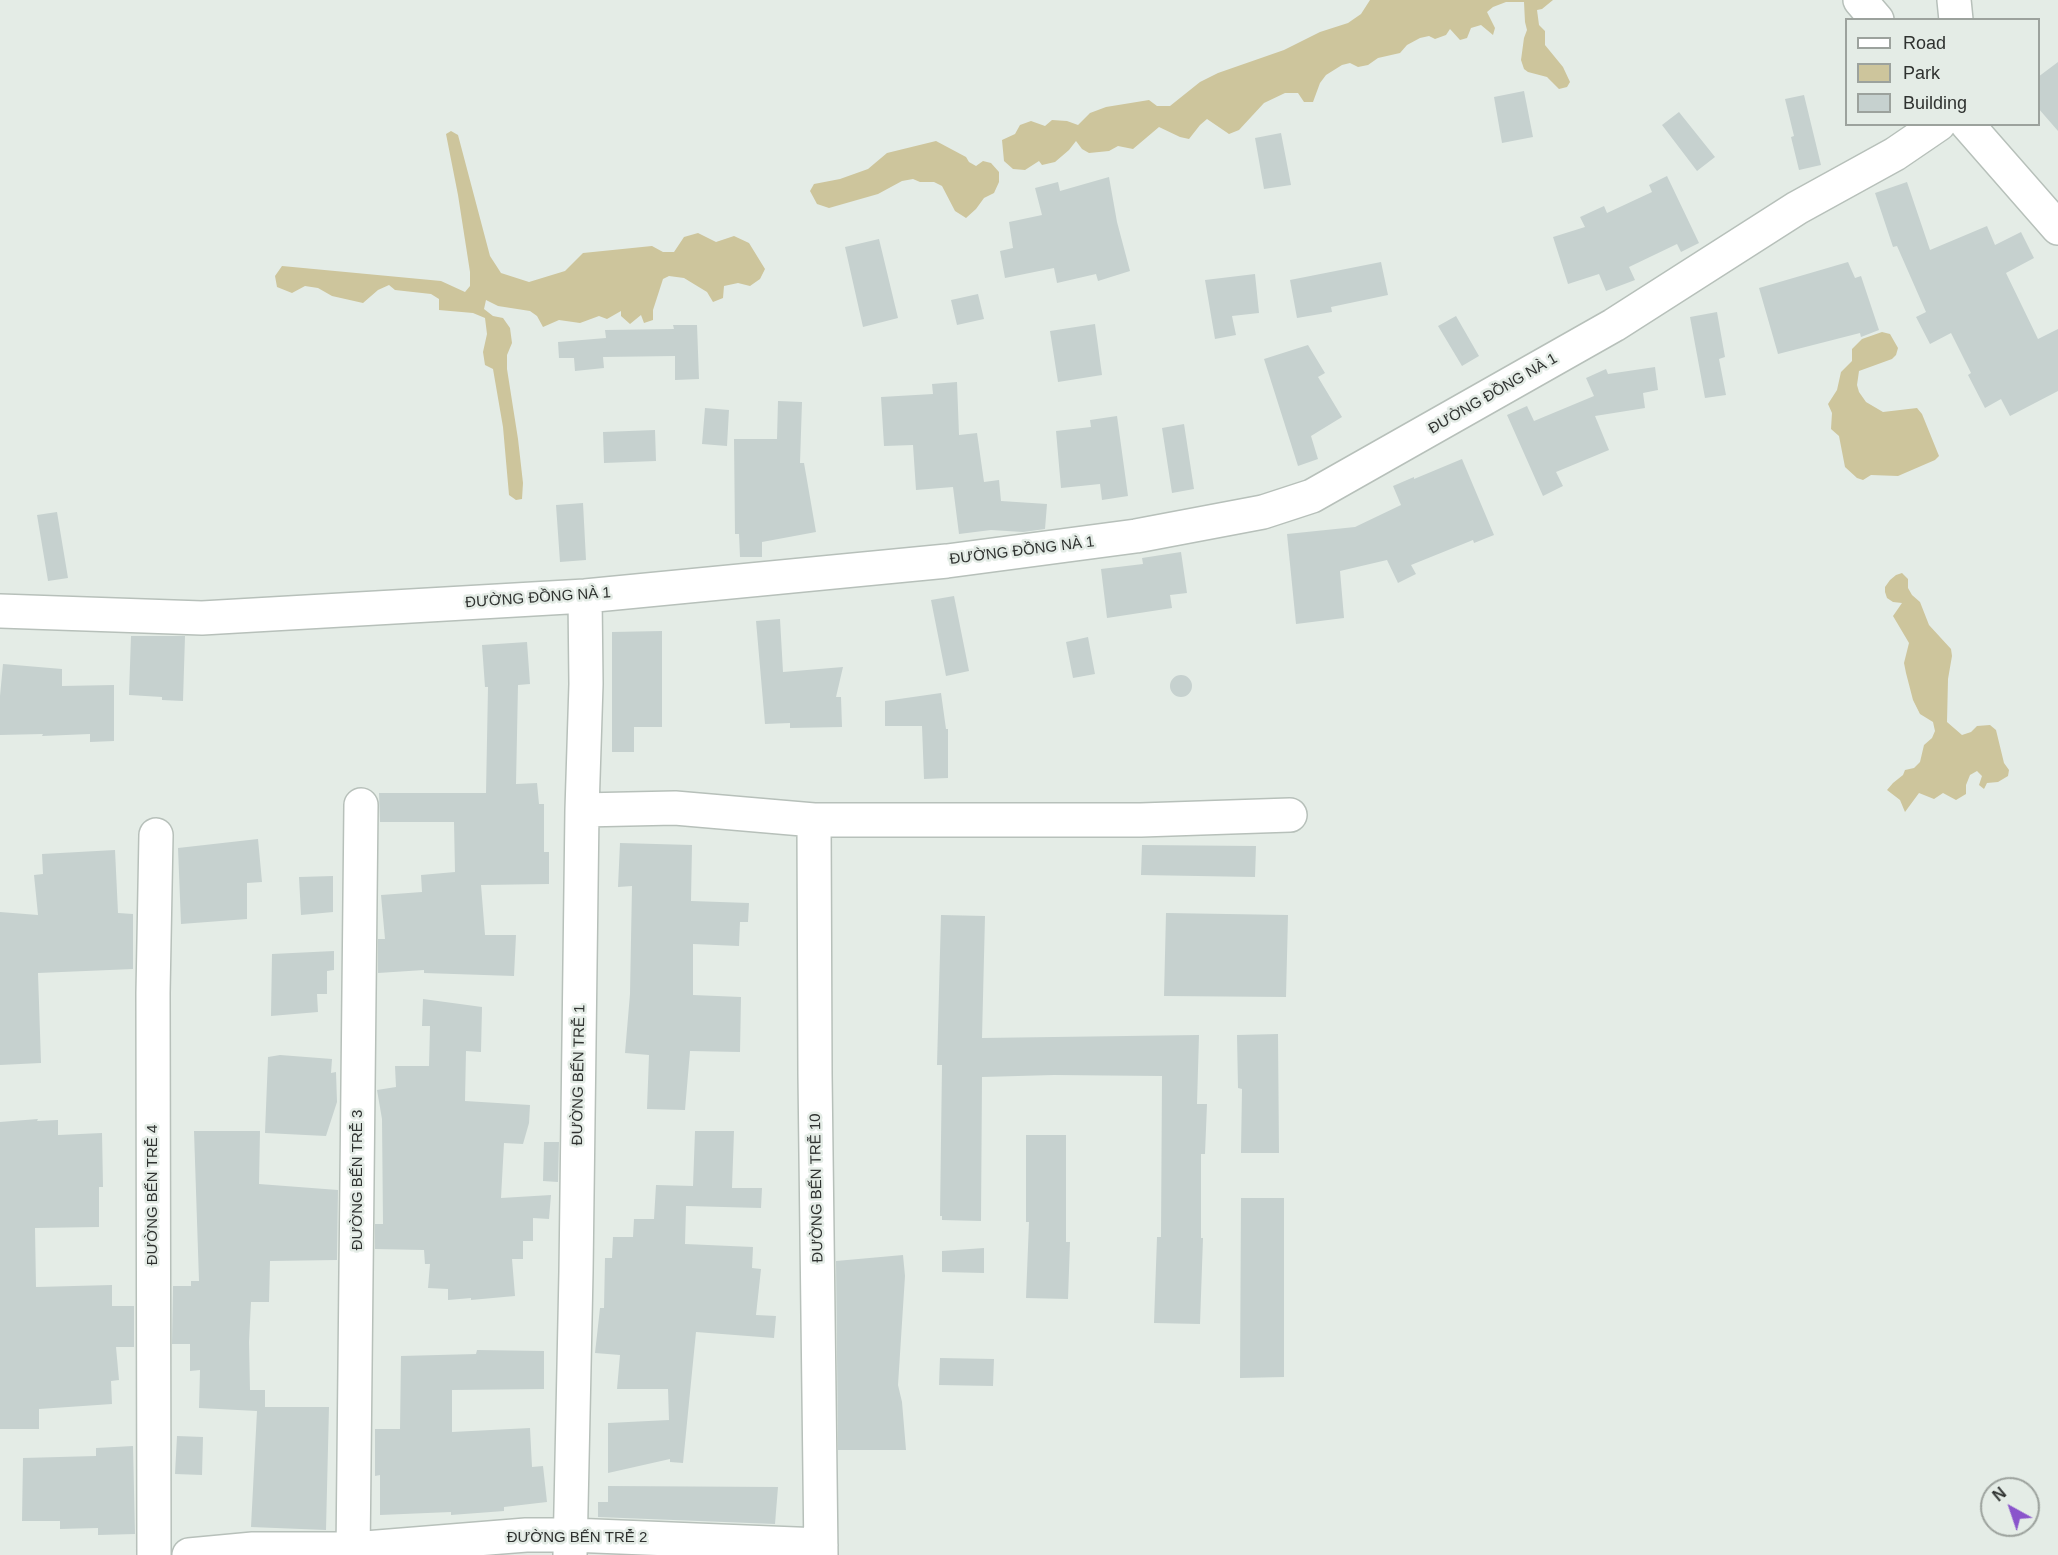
<!DOCTYPE html>
<meta charset="utf-8">
<style>
body{margin:0}
#map{position:relative;width:2058px;height:1555px;overflow:hidden;background:#e4ece6;font-family:Arial,sans-serif}
canvas{display:block}
.legend{position:absolute;left:1845px;top:18px;width:195px;height:108px;box-sizing:border-box;background:#e4ece6;border:2px solid #9ca29d;margin:0;padding:8px 10px;list-style:none;font-size:18px;color:#2f3230}
.legend li{display:flex;align-items:center;gap:12px;height:30px}
.legend b{width:30px;border:2px solid #9ca29d}
.north{position:absolute;left:1980px;top:1477px;width:60px;height:60px;box-sizing:border-box;background:#e4ece6;border:2px solid #9ca29d;border-radius:50%;rotate:320deg;font-size:16px;font-weight:700;line-height:24px;text-align:center;color:#2f3230}
.north::after{content:'';display:block;margin:auto;width:21px;height:27px;background:#8a54cb;clip-path:polygon(50% 0,100% 100%,50% 72%,0 100%)}
</style>
<div id="map">
<canvas width="2058" height="1555"></canvas>
<ul class="legend">
<li><b style="height:8px;background:#fff"></b>Road</li>
<li><b style="height:16px;background:#cdc59c"></b>Park</li>
<li><b style="height:16px;background:#c6d1cf"></b>Building</li>
</ul>
<div class="north">N</div>
</div>
<script>
const c = document.querySelector('canvas').getContext('2d');
c.lineJoin = 'round';
function paint(path, color) {
  c.fillStyle = color;
  c.fill(path, 'evenodd');
}
function poly(rows) {
  const path = new Path2D();
  for (const r of rows) {
    if (r.length === 3) {
      path.moveTo(r[0] + r[2], r[1]);
      path.arc(r[0], r[1], r[2], 0, 2 * Math.PI);
      continue;
    }
    path.moveTo(r[0], r[1]);
    for (let i = 2; i < r.length; i += 2) path.lineTo(r[i], r[i + 1]);
  }
  return path;
}
function strokePath(path, color, width, dash) {
  c.strokeStyle = color;
  c.lineWidth = width;
  c.lineCap = dash ? 'butt' : 'round';
  c.setLineDash(dash || []);
  c.stroke(path);
}
function write(font, color, halo, rows, align = 'center') {
  c.font = font + ' Arial,sans-serif';
  c.lineWidth = 5;
  c.setLineDash([]);
  c.textBaseline = 'middle';
  c.strokeStyle = halo;
  c.fillStyle = color;
  for (const [text, x, y, turn = 0] of rows) {
    c.save();
    c.translate(x, y);
    c.rotate((+turn || 0) * Math.PI / 180);
    c.textAlign = isNaN(turn) ? turn : align;
    if (halo) c.strokeText(text, 0, 0);
    c.fillText(text, 0, 0);
    c.restore();
  }
}
const green = poly([
 [1370,0,1553,0,1542,9,1537,10,1539,25,1545,31,1545,45,1563,67,1570,82,1567,87,1559,89,1547,77,1528,72,1524,69,1521,60,1524,38,1527,30,1525,22,1524,2,1506,2,1493,7,1487,12,1495,28,1493,35,1481,25,1471,28,1467,38,1460,40,1450,29,1446,35,1435,39,1429,36,1420,38,1407,45,1400,53,1378,58,1368,65,1358,67,1350,63,1342,65,1326,75,1320,83,1313,102,1304,102,1298,93,1285,93,1264,103,1239,130,1229,134,1207,119,1200,125,1189,139,1180,137,1159,127,1133,149,1118,146,1109,151,1089,153,1082,149,1076,141,1069,150,1055,162,1042,165,1039,161,1025,170,1013,169,1004,161,1002,140,1015,134,1020,125,1031,121,1045,126,1052,120,1067,121,1078,125,1090,113,1106,107,1149,100,1157,106,1170,106,1200,82,1218,73,1284,50,1320,32,1348,23,1361,14],
 [451,131,458,135,490,256,501,273,529,282,565,271,583,253,652,246,663,252,674,252,684,237,698,233,716,242,734,236,749,243,765,269,760,279,750,286,738,283,724,286,723,298,713,302,707,292,684,278,669,276,663,279,653,310,653,320,644,323,641,315,630,324,621,316,621,311,607,319,599,316,580,323,559,320,543,327,537,316,530,311,498,306,486,300,484,309,493,316,503,318,510,328,512,343,507,355,507,369,518,439,523,483,522,499,516,500,509,495,503,427,493,369,485,365,483,352,487,334,485,318,473,313,439,310,439,299,431,294,395,290,389,285,378,290,363,303,332,296,318,288,305,286,292,293,277,287,275,276,282,266,441,281,465,292,470,286,470,272,458,195,446,134],
 [936,141,966,157,969,162,976,166,983,161,991,163,999,172,999,182,994,193,984,198,976,209,966,218,955,211,942,186,934,182,920,182,913,179,902,181,878,194,829,208,817,204,810,191,814,184,840,179,868,169,887,153],
 [1882,332,1890,334,1898,348,1896,355,1892,359,1859,371,1857,385,1859,392,1866,402,1883,412,1917,408,1922,414,1939,456,1935,460,1898,476,1871,475,1863,480,1857,478,1845,467,1839,436,1831,429,1832,413,1828,404,1837,390,1841,372,1852,361,1852,349,1862,339],
 [1902,573,1908,579,1908,588,1912,595,1920,602,1929,625,1951,649,1952,656,1948,679,1947,722,1962,735,1971,732,1977,726,1990,725,1996,730,2004,763,2009,770,2008,776,1998,782,1987,783,1984,789,1979,785,1982,776,1977,771,1970,775,1966,785,1966,794,1956,800,1943,793,1934,799,1919,793,1905,812,1900,800,1887,790,1893,783,1903,775,1905,770,1914,768,1920,762,1924,745,1932,738,1935,731,1933,722,1920,714,1913,700,1906,673,1904,663,1909,643,1893,616,1902,603,1893,602,1887,598,1885,592,1885,587,1890,580,1896,575]
]);
const building = poly([
 [2058,62,2058,131,2038,108,2038,77],
 [1524,91,1533,137,1502,143,1494,97],
 [1804,95,1821,165,1799,170,1791,137,1794,136,1785,99],
 [1679,112,1715,157,1697,171,1662,125],
 [1281,133,1291,185,1264,189,1255,138],
 [1667,176,1699,243,1681,252,1677,244,1629,267,1635,280,1606,291,1599,274,1568,284,1553,237,1585,227,1580,217,1604,206,1607,213,1652,192,1649,185],
 [1109,177,1117,222,1130,271,1098,281,1096,274,1057,283,1054,268,1005,278,1000,251,1013,248,1009,222,1042,215,1035,188,1058,182,1060,191],
 [1907,182,1930,250,1987,226,1995,245,2021,232,2034,258,2006,273,2038,339,2058,329,2058,391,2010,416,2001,399,1985,408,1968,375,1971,373,1951,333,1930,344,1916,317,1926,312,1897,246,1893,247,1875,193],
 [879,239,898,318,863,327,845,247],
 [1381,262,1388,295,1331,307,1332,312,1297,318,1290,280],
 [1848,262,1855,278,1861,276,1879,330,1861,337,1860,333,1778,354,1759,288],
 [1255,274,1259,313,1232,316,1236,335,1215,339,1205,280],
 [978,294,984,319,957,325,951,300],
 [1717,312,1725,357,1719,359,1726,395,1705,398,1690,317],
 [1456,316,1479,356,1462,366,1438,326],
 [1095,324,1102,375,1058,382,1050,331],
 [673,325,697,325,699,379,675,380,675,356,603,357,604,368,575,371,574,358,559,358,558,342,606,338,605,330,674,329],
 [1308,345,1325,373,1318,377,1342,417,1311,436,1318,459,1298,466,1264,359],
 [1655,367,1658,390,1643,393,1645,408,1595,416,1609,450,1556,472,1563,486,1543,496,1507,415,1527,406,1534,421,1594,396,1586,378,1606,369,1608,374],
 [957,382,959,435,977,433,984,482,999,480,1001,501,1047,504,1045,529,1023,532,991,530,959,534,953,487,916,490,913,445,884,446,881,397,933,394,932,384],
 [778,401,802,402,800,463,804,463,816,532,762,542,762,557,740,557,739,534,735,534,734,439,777,439],
 [705,408,729,410,727,446,702,444],
 [1117,416,1128,496,1102,500,1100,484,1061,488,1056,431,1091,427,1090,420],
 [1184,424,1194,489,1172,493,1162,428],
 [655,430,656,461,604,463,603,432],
 [1462,459,1494,535,1474,543,1473,540,1411,565,1416,574,1398,583,1387,560,1340,571,1344,618,1296,624,1287,534,1355,527,1401,505,1393,486,1414,477,1414,479],
 [583,503,586,560,560,562,556,505],
 [57,512,68,578,48,581,37,515],
 [1181,552,1187,593,1170,595,1172,608,1107,618,1101,569,1143,564,1142,558],
 [954,596,969,671,946,676,931,600],
 [780,619,783,672,843,667,836,697,841,697,842,727,790,728,790,723,765,724,756,621],
 [662,631,662,727,634,727,634,752,612,752,612,632],
 [131,636,185,636,183,701,162,700,162,697,129,695],
 [1088,637,1095,674,1073,678,1066,642],
 [527,642,530,684,518,685,516,784,537,783,539,804,544,804,544,852,549,852,549,884,481,885,485,935,516,935,514,976,424,973,424,970,378,973,378,939,385,939,381,895,422,892,421,875,455,872,454,822,380,822,379,793,486,793,488,687,485,687,482,645],
 [3,664,62,669,62,686,114,685,114,741,90,742,90,734,42,736,43,734,0,735,0,696],
 [1181,686,11],
 [941,693,946,729,948,729,948,778,924,779,922,726,885,726,885,701],
 [258,839,262,882,247,883,247,919,181,924,178,848],
 [620,843,692,845,691,901,749,903,748,922,740,922,739,946,693,944,693,995,741,997,740,1052,690,1051,685,1110,647,1109,649,1055,625,1053,630,994,632,886,618,887],
 [1142,845,1256,846,1255,877,1141,875],
 [115,850,118,913,133,914,133,969,38,973,41,1063,0,1065,0,912,38,915,34,875,43,874,42,854],
 [333,876,333,912,301,915,299,877],
 [1166,913,1288,915,1286,997,1164,996],
 [941,915,985,916,982,1038,1199,1035,1197,1104,1207,1104,1205,1154,1201,1154,1201,1238,1203,1238,1200,1324,1154,1323,1157,1237,1161,1237,1162,1076,1054,1075,982,1077,981,1221,942,1220,942,1216,940,1216,942,1065,937,1065],
 [334,951,334,970,327,971,327,994,317,994,318,1012,271,1016,272,954],
 [423,999,482,1007,481,1052,466,1051,465,1101,530,1105,529,1123,523,1144,504,1143,501,1198,551,1195,549,1219,533,1218,533,1241,523,1241,523,1259,512,1259,515,1296,471,1300,471,1298,448,1300,448,1289,428,1288,430,1264,425,1264,424,1250,375,1249,375,1224,383,1224,382,1119,377,1090,396,1087,395,1066,429,1066,430,1026,422,1026],
 [1278,1034,1279,1153,1241,1153,1242,1089,1238,1088,1237,1035],
 [280,1055,332,1059,331,1073,336,1072,337,1102,326,1136,265,1133,268,1057],
 [38,1119,37,1121,58,1120,58,1135,102,1133,103,1187,99,1187,99,1227,35,1228,36,1287,112,1285,112,1306,134,1306,134,1347,116,1347,119,1380,111,1381,112,1404,39,1409,39,1429,0,1429,0,1122],
 [194,1131,260,1131,259,1184,338,1190,337,1260,270,1261,269,1302,251,1302,249,1342,250,1390,265,1390,265,1407,329,1407,326,1530,251,1527,257,1411,199,1408,200,1370,190,1371,190,1344,172,1344,173,1286,191,1286,191,1281,199,1281],
 [695,1131,734,1131,732,1188,762,1188,761,1208,686,1206,685,1244,753,1247,752,1268,761,1269,756,1315,776,1316,774,1338,696,1332,683,1463,670,1462,670,1459,608,1473,608,1423,669,1420,668,1389,617,1389,620,1355,595,1353,600,1308,604,1308,605,1258,612,1258,613,1237,633,1237,634,1219,654,1219,656,1185,693,1186],
 [1026,1135,1066,1135,1066,1242,1070,1242,1068,1299,1026,1298,1029,1222,1026,1222],
 [544,1142,559,1142,558,1182,543,1181],
 [1241,1198,1284,1198,1284,1377,1240,1378],
 [984,1248,984,1273,942,1272,942,1251],
 [903,1255,905,1276,898,1385,902,1402,906,1450,838,1450,836,1261],
 [477,1350,544,1351,544,1389,452,1390,452,1432,530,1428,532,1467,543,1466,547,1502,504,1507,504,1511,451,1515,451,1512,380,1515,380,1475,375,1476,375,1429,400,1429,401,1356,476,1354],
 [940,1358,994,1359,993,1386,939,1385],
 [177,1436,203,1437,202,1475,175,1474],
 [133,1446,135,1534,98,1535,98,1528,60,1529,60,1521,22,1521,23,1458,96,1456,96,1448],
 [608,1486,778,1487,775,1524,598,1517,598,1502,608,1502]
]);
const minor = poly([
 [1860,0,1877,20],
 [1954,0,1956,20],
 [1967,124,2058,228],
 [0,611,202,618,585,596,947,561,1136,536,1263,512,1312,496,1614,325,1797,208,1895,154,1939,124],
 [582,810,675,808,814,820,1141,820,1290,815],
 [814,820,815,1074,821,1555],
 [154,1555,153,993,156,835],
 [189,1555,253,1549,353,1549,526,1535,570,1535,821,1545],
 [353,1555,361,805],
 [570,1555,576,1272,582,810,586,684,585,596]
]);
const streetNames = [
 ["ĐƯỜNG ĐỒNG NÀ 1",1493,394,-30],
 ["ĐƯỜNG ĐỒNG NÀ 1",1022,551,-7],
 ["ĐƯỜNG ĐỒNG NÀ 1",538,598,-4],
 ["ĐƯỜNG BẾN TRỄ 1",579,1075,-89],
 ["ĐƯỜNG BẾN TRỄ 3",358,1180,-90],
 ["ĐƯỜNG BẾN TRỄ 10",817,1188,-91],
 ["ĐƯỜNG BẾN TRỄ 4",153,1195,-90],
 ["ĐƯỜNG BẾN TRỄ 2",577,1538]
];
paint(green, '#cdc59c');
paint(building, '#c6d1cf');
strokePath(minor, '#b7c0ba', 36);
strokePath(minor, '#fff', 33);
write('15px', '#2f3230', '#e4ece6', streetNames);
</script>
